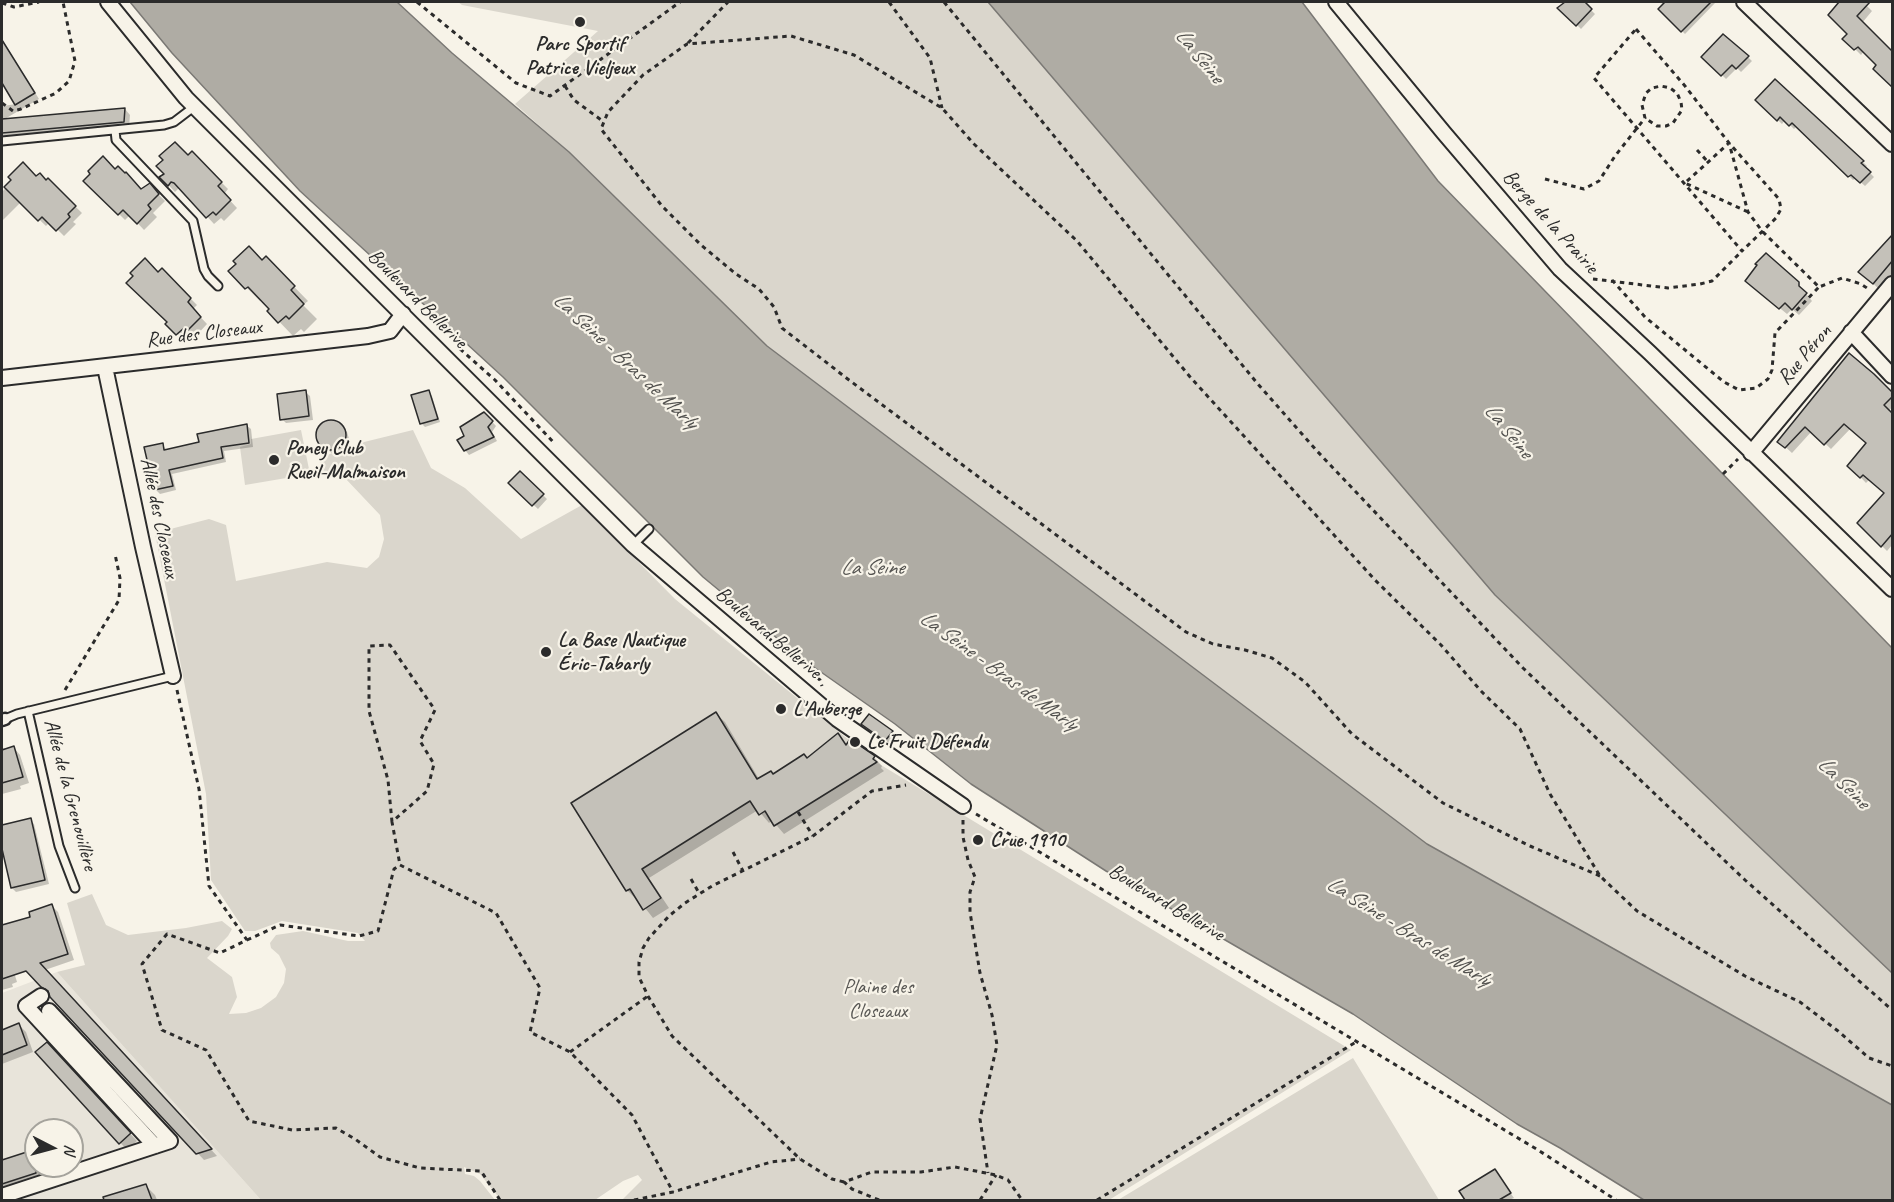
<!DOCTYPE html>
<meta charset="utf-8">
<style>
body{margin:0}
#map{position:relative;width:1894px;height:1202px;overflow:hidden;background:#f7f3e8;font-family:Caveat,sans-serif}
canvas{display:block}
.frame{position:absolute;inset:0;border:3px solid #2b2b2b;pointer-events:none}
.north{position:absolute;left:24px;top:1118px;width:60px;height:60px;box-sizing:border-box;background:#f7f3e8;border:2px solid #a5a39c;border-radius:50%;rotate:96deg;font-size:16px;font-weight:700;line-height:24px;text-align:center;color:#2b2b2b}
.north::after{content:'';display:block;margin:auto;width:21px;height:27px;background:#2b2b2b;clip-path:polygon(50% 0,100% 100%,50% 72%,0 100%)}
</style>
<div id="map">
<canvas width="1894" height="1202"></canvas>
<div class="frame"></div>
<div class="north">N</div>
</div>
<script>
const c = document.querySelector('canvas').getContext('2d');
c.lineJoin = 'round';
function paint(path, color) {
  c.fillStyle = color;
  c.fill(path, 'evenodd');
}
function poly(rows) {
  const path = new Path2D();
  for (const r of rows) {
    if (r.length === 3) {
      path.moveTo(r[0] + r[2], r[1]);
      path.arc(r[0], r[1], r[2], 0, 2 * Math.PI);
      continue;
    }
    path.moveTo(r[0], r[1]);
    for (let i = 2; i < r.length; i += 2) path.lineTo(r[i], r[i + 1]);
  }
  return path;
}
function strokePath(path, color, width, dash) {
  c.strokeStyle = color;
  c.lineWidth = width;
  c.lineCap = dash ? 'butt' : 'round';
  c.setLineDash(dash || []);
  c.stroke(path);
}
function write(font, color, halo, rows, align = 'center') {
  c.font = font + ' Caveat,sans-serif';
  c.lineWidth = 4.5;
  c.setLineDash([]);
  c.textBaseline = 'middle';
  c.strokeStyle = halo;
  c.fillStyle = color;
  for (const [text, x, y, turn = 0] of rows) {
    c.save();
    c.translate(x, y);
    c.rotate((+turn || 0) * Math.PI / 180);
    c.textAlign = isNaN(turn) ? turn : align;
    if (halo) c.strokeText(text, 0, 0);
    c.fillText(text, 0, 0);
    c.restore();
  }
}
const built = poly([
 [57,972,261,1200,2,1200,2,993],
 [36,1130,72,1130,72,1166,36,1166]
]);
const green = poly([
 [458,2,851,2,853,3,988,2,1495,595,1892,973,1892,1105,1427,844,767,346,569,152,515,104,598,31,462,5],
 [301,430,310,474,245,485,240,447,251,444,251,439],
 [413,430,431,468,465,488,521,539,582,505,675,599,876,762,1351,1050,1109,1200,622,1200,642,1180,638,1175,623,1181,595,1200,501,1200,480,1174,464,1167,465,1174,474,1176,480,1181,495,1200,261,1200,57,972,85,965,67,903,92,894,106,925,128,935,186,928,222,921,232,929,228,936,207,958,232,977,237,997,229,1014,246,1013,261,1008,276,997,284,983,286,969,279,955,271,948,270,943,276,935,303,931,348,941,365,941,358,933,282,921,255,931,245,931,211,880,206,794,155,533,209,519,226,525,236,581,327,562,367,568,379,557,384,539,380,515,345,478,322,475,319,458,360,443],
 [1353,1058,1439,1200,1118,1200]
]);
const water = poly([
 [130,2,397,2,452,53,569,152,767,346,1427,844,1892,1105,1892,1200,1644,1200,1560,1148,1517,1124,1353,1014,1106,871,971,784,895,724,801,658,703,577,503,377,300,191,172,53,130,2],
 [988,2,1302,2,1438,181,1892,648,1892,973,1495,595,988,2]
]);
const shadow = poly([
 [1563,2,1583,2,1595,14,1581,29,1560,8,1565,3],
 [1660,2,1716,2,1685,34,1660,9,1664,5],
 [1842,2,1863,2,1872,11,1862,23,1879,65,1864,51,1861,55,1845,39,1849,34,1830,15],
 [2,39,39,99,3,120,125,109,130,115,129,127,2,139,2,106,17,104,2,80],
 [1732,42,1752,61,1741,72,1737,68,1726,79,1704,57],
 [1757,100,1863,162,1867,166,1865,168,1874,177,1865,186,1856,178,1853,180,1797,126,1794,129,1785,120,1782,124],
 [192,153,228,189,224,194,237,208,224,221,221,218,214,224,182,189,179,188,175,192,162,178],
 [115,171,142,190,149,185,165,201,153,213,157,217,144,230,130,215,125,220,86,181],
 [36,178,48,180,82,213,73,222,76,224,64,236,50,222,46,226,21,202,2,221,2,192,13,180],
 [1892,236,1892,275,1880,290,1867,278],
 [266,258,308,301,303,305,317,319,304,332,301,329,293,336,269,311,271,309,262,300,260,301,230,271,262,262],
 [162,270,197,305,193,309,207,324,195,337,191,333,183,340,167,324,169,322,158,274],
 [1797,283,1812,301,1799,315,1792,309,1787,314,1754,287],
 [1849,355,1892,395,1892,407,1888,412,1892,416,1892,545,1887,551,1859,523,1885,493,1870,479,1866,483,1849,465,1868,443,1851,428,1831,449,1812,431,1792,453,1779,441],
 [305,392,310,396,313,420,286,423,282,419],
 [428,392,432,396,440,422,425,427,421,423],
 [484,413,496,426,492,432,497,441,469,455,465,450,466,437],
 [333,421,347,432,350,442,344,451,333,454,319,443,317,433,323,424],
 [246,425,251,429,253,447,224,451,226,462,172,474,176,490,160,494,156,490,146,448,162,444,167,451,201,443],
 [520,473,547,499,538,509,510,483],
 [716,714,725,722,759,779,773,776,807,759,838,735,847,745,874,757,882,766,881,768,884,771,784,834,772,820,769,823,758,810,649,878,669,908,653,918,638,899,636,899,627,890],
 [863,724,892,732,896,736,890,744],
 [4,748,7,750,14,748,20,755,29,783,20,786,21,789,2,794,2,749],
 [30,820,34,824,49,884,16,892,12,888,2,844,2,826],
 [51,905,58,912,74,960,45,970,217,1156,204,1160,42,986,32,918],
 [2,934,17,982,12,984,13,987,2,990],
 [19,1025,26,1032,33,1052,2,1064,2,1032],
 [53,1051,137,1141,127,1150,38,1053],
 [36,1150,36,1166,61,1166,63,1172,66,1171,64,1166,66,1166,68,1171,2,1192,2,1161],
 [1495,1171,1514,1198,1509,1200,1466,1200,1461,1192],
 [146,1186,155,1195,157,1200,111,1200,109,1197]
]);
const building = poly([
 [1565,2,1585,2,1592,9,1576,26,1557,8,1565,2],
 [1665,2,1711,2,1681,32,1658,9,1665,2],
 [1839,2,1870,2,1857,16,1893,52,1893,88,1873,69,1876,65,1858,47,1854,50,1842,39,1847,34,1828,15,1839,2],
 [1723,34,1749,56,1736,69,1732,65,1721,76,1701,57,1723,34],
 [2,40,35,93,15,105,2,83,2,40],
 [1775,79,1864,161,1861,163,1871,172,1860,183,1851,175,1848,177,1792,123,1789,126,1780,117,1777,121,1755,100,1775,79],
 [125,108,124,122,2,133,2,119,125,108],
 [175,142,188,155,192,151,222,182,218,186,231,200,216,215,213,212,206,218,174,183,171,182,168,186,159,177,164,174,156,166,163,160,159,156,175,142],
 [103,156,115,169,118,166,125,173,126,172,141,189,150,183,159,194,148,205,151,209,137,224,123,210,118,215,83,181,90,174,88,171,103,156],
 [23,162,36,176,40,173,46,180,48,178,76,206,68,214,70,217,56,231,42,217,38,221,4,187,11,180,8,177,23,162],
 [1893,234,1893,260,1873,284,1858,272,1893,234],
 [249,246,262,260,266,256,295,286,291,290,304,304,289,319,286,316,278,323,267,311,269,309,248,287,245,289,228,271,236,264,233,261,249,246],
 [1766,253,1799,282,1799,286,1807,293,1792,310,1785,303,1779,309,1745,281,1757,265,1755,264,1766,253],
 [145,258,158,272,162,268,191,298,188,302,201,317,187,331,184,328,176,335,165,324,167,322,126,283,133,276,130,273,145,258],
 [1849,353,1874,374,1893,393,1893,396,1884,405,1893,414,1893,533,1881,547,1857,523,1884,493,1863,475,1860,478,1847,466,1866,443,1844,424,1824,445,1805,427,1785,448,1777,442,1849,353],
 [306,390,309,416,280,420,277,394,306,390],
 [429,390,438,419,420,424,411,395,429,390],
 [484,412,493,421,488,427,494,437,464,451,457,440,464,436,460,427,484,412],
 [331,435,15],
 [247,424,249,443,221,447,223,458,169,470,173,486,154,490,144,447,163,443,164,450,199,442,197,434,247,424],
 [520,471,544,494,532,506,508,483,520,471],
 [716,712,757,779,771,771,773,774,804,754,807,758,838,733,846,745,850,739,875,756,873,759,877,762,774,826,765,811,759,815,750,801,642,869,661,898,643,910,630,889,626,891,571,803,716,712],
 [869,714,893,731,885,741,861,724,869,714],
 [14,746,23,777,2,783,2,750,14,746],
 [31,818,45,880,11,888,2,849,2,825,31,818],
 [52,904,68,954,40,963,212,1149,196,1154,50,997,48,991,41,987,26,971,2,979,2,925,30,917,29,912,52,904],
 [19,1023,27,1045,2,1055,2,1030,19,1023],
 [47,1042,131,1133,119,1144,35,1052,47,1042],
 [36,1149,36,1173,2,1184,2,1160,36,1149],
 [1495,1169,1511,1193,1499,1200,1465,1200,1459,1191,1495,1169],
 [146,1184,152,1200,104,1200,103,1197,146,1184]
]);
const path = poly([
 [417,2,516,83,550,96,680,2],
 [889,2,930,58,942,108],
 [944,2,1257,383,1317,451,1523,668,1745,880,1892,1010],
 [2,3,14,7,39,2],
 [1636,29,1685,86,1729,143,1779,199,1781,209,1776,218,1742,251,1594,78,1636,29],
 [688,43,728,2],
 [565,86,574,100,604,122],
 [2,103,13,111,21,109,56,93,69,81,75,61,63,2],
 [1697,150,1709,163],
 [1545,179,1584,189,1599,181,1615,156,1645,118,1642,105,1646,93,1652,88,1661,86,1670,88,1677,93,1681,102,1682,110,1673,123,1666,126,1657,126,1645,118],
 [1748,212,1685,183,1729,143,1748,212,1762,231,1819,287,1842,278,1861,284,1870,290],
 [1593,279,1668,288,1700,284,1712,281,1742,251],
 [1612,280,1645,317,1724,382,1739,390,1756,388,1768,379,1772,370,1775,333,1819,287],
 [460,349,495,380,555,444],
 [1723,474,1738,459],
 [761,632,820,680,822,686],
 [65,690,119,600,120,578,115,554],
 [177,690,199,789,209,886,247,940,220,953,167,934,142,964,162,1030,206,1050,249,1121,292,1130,336,1128,355,1139,380,1157,420,1168,481,1171,500,1200],
 [798,812,813,836],
 [976,814,1538,1150,1616,1200],
 [963,820,963,837,968,860,975,877,970,892,970,912,980,973,992,1015,997,1045,980,1119,988,1173],
 [392,822,388,780,369,711,369,646,390,645,435,710,420,741,434,764,427,791,392,822,400,865],
 [733,852,743,871],
 [400,865,496,913,540,988,530,1032,570,1052,632,1115,673,1192],
 [1600,876,1530,846,1443,803,1352,734,1305,682,1272,658,1245,650,1213,644,1186,632,849,380,782,328,774,307,759,289,736,274,701,245,662,206,601,129,608,112,643,75,687,44,791,36,854,55,942,108,974,144,1077,241,1191,378,1375,580,1441,645,1481,691,1520,729,1550,794,1600,876,1637,911,1745,976,1800,1002,1838,1031,1869,1058,1892,1066],
 [691,879,699,893],
 [247,940,280,925,359,936,378,931,394,869,400,865],
 [570,1052,648,996],
 [844,1182,832,1179,800,1159,672,1036,648,996,639,977,639,962,643,948,649,938,669,916,685,903,712,886,813,836,872,791,906,785],
 [634,1200,673,1192,771,1162,800,1159],
 [879,1200,852,1189,844,1182,872,1172,921,1172,955,1167,996,1175,1008,1180,1022,1200],
 [980,1200,996,1175],
 [1097,1200,1356,1042]
]);
const service = poly([
 [115,130,116,140,193,221,204,269,208,276,218,286],
 [2,141,164,125,174,122,195,106],
 [633,545,649,529],
 [28,711,59,846,75,888],
 [5,719,17,714,173,676]
]);
const pedestrian = poly([
 [2,720,5,719]
]);
const minor = poly([
 [108,2,186,98,633,545,837,719,963,806],
 [1336,2,1444,133,1560,269,1650,353,1892,589],
 [1744,2,1892,144],
 [1851,332,1892,376],
 [105,367,143,547,173,676],
 [2,378,368,336,390,331,403,314],
 [1751,453,1892,284],
 [41,996,26,1006,155,1146],
 [2,1196,170,1141,49,1011]
]);
const markers = [
 [580,22,6,"#2b2b2b"],
 [274,460,6,"#2b2b2b"],
 [546,652,6,"#2b2b2b"],
 [781,709,6,"#2b2b2b"],
 [855,742,6,"#2b2b2b"],
 [978,840,6,"#2b2b2b"]
];
const poiNames = [
 ["Parc Sportif",580,44,"center"],
 ["Patrice Vieljeux",580,68,"center"],
 ["Poney Club",286,448],
 ["Rueil-Malmaison",286,472],
 ["La Base Nautique",558,640],
 ["Éric-Tabarly",558,664],
 ["L'Auberge",793,709],
 ["Le Fruit Défendu",867,742],
 ["Crue 1910",990,840]
];
const streetNames = [
 ["Berge de la Prairie",1550,222,48],
 ["Boulevard Bellerive",417,299,45],
 ["Rue des Closeaux",204,334,-7],
 ["Rue Péron",1805,355,-50],
 ["Allée des Closeaux",159,518,78],
 ["Boulevard Bellerive",768,633,40],
 ["Allée de la Grenouillère",70,795,75],
 ["Boulevard Bellerive",1166,903,31]
];
const parkNames = [
 ["Plaine des",878,987],
 ["Closeaux",878,1011]
];
const waterNames = [
 ["La Seine",1199,56,51],
 ["La Seine - Bras de Marly",625,361,43],
 ["La Seine",1508,431,51],
 ["La Seine",872,568],
 ["La Seine - Bras de Marly",998,671,36],
 ["La Seine",1843,783,45],
 ["La Seine - Bras de Marly",1408,932,32]
];
paint(built, '#e8e4da');
paint(green, '#dad6cc');
paint(water, '#afaca4');
strokePath(water, '#7a7874', 1.5);
paint(shadow, '#0003');
paint(building, '#c4c1b9');
strokePath(building, '#2b2b2b', 1.5);
strokePath(service, '#2b2b2b', 11);
strokePath(pedestrian, '#2b2b2b', 15);
strokePath(minor, '#2b2b2b', 18);
strokePath(path, '#2b2b2b', 3, [4.5, 4.5]);
strokePath(service, '#f7f3e8', 7);
strokePath(pedestrian, '#f7f3e8', 10);
strokePath(minor, '#f7f3e8', 14);
for (const [x, y, r, color] of markers) {
  const dot = new Path2D();
  dot.arc(x, y, r, 0, 2 * Math.PI);
  c.fillStyle = color;
  c.fill(dot);
  strokePath(dot, '#f7f3e8', 2);
}
write('bold 21px', '#2b2b2b', '#f7f3e8', poiNames, 'left');
write('21px', '#2b2b2b', '#f7f3e8', streetNames);
write('21px', '#575653', '#f7f3e8', parkNames);
write('italic 22px', '#53524f', '#f7f3e8', waterNames);
</script>
